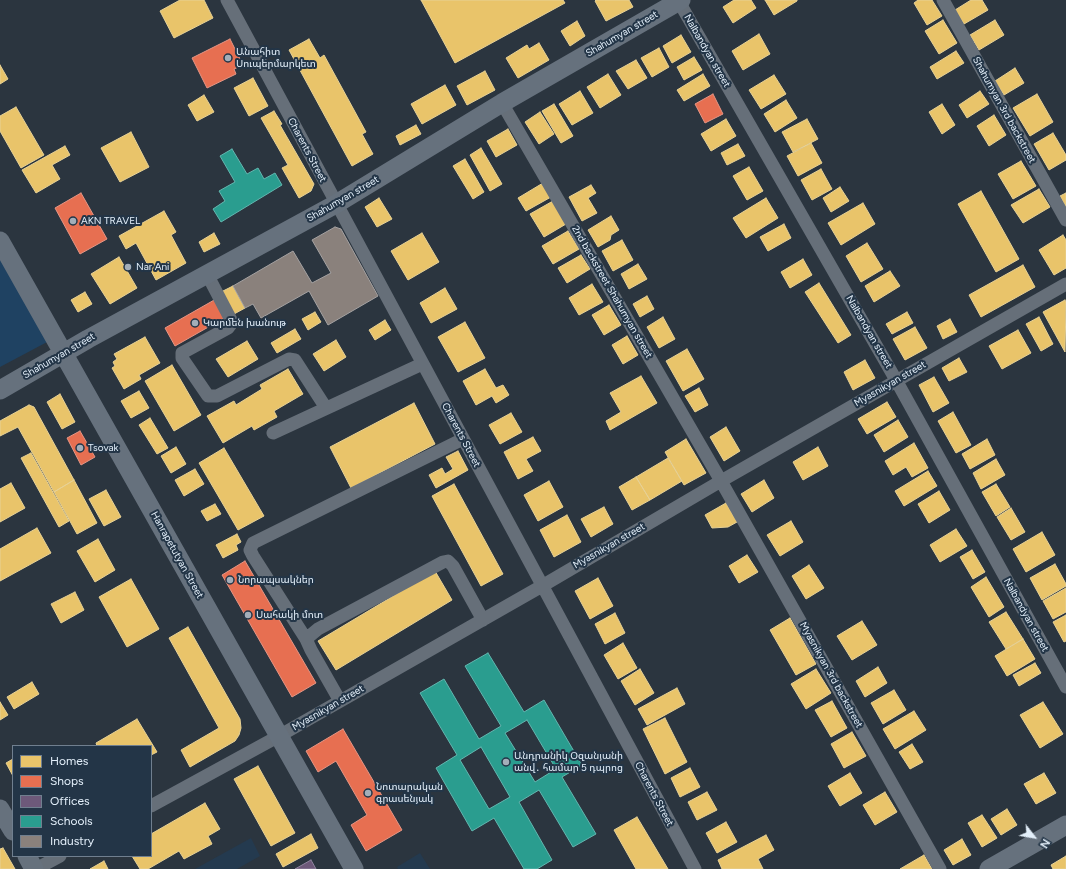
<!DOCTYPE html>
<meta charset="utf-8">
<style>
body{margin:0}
#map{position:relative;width:1066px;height:869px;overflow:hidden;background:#2b353f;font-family:Figtree,sans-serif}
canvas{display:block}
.legend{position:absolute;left:12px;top:745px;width:140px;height:112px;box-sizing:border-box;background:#233547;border:1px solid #707f8f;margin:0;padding:5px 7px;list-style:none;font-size:12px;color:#e3effa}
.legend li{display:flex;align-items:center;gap:8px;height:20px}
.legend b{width:20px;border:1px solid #707f8f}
.north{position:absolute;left:1014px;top:817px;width:40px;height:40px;-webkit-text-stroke:3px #233547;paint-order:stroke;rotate:121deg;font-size:11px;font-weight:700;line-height:16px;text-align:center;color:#e3effa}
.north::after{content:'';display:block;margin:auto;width:14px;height:18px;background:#e3effa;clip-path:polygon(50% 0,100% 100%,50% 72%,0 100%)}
</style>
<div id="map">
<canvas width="1066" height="869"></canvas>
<ul class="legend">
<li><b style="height:11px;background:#e9c46a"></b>Homes</li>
<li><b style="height:11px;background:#e76f51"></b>Shops</li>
<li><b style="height:11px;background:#6d597a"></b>Offices</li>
<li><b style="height:11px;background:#2a9d8f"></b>Schools</li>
<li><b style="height:11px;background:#8a817c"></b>Industry</li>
</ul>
<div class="north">N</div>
</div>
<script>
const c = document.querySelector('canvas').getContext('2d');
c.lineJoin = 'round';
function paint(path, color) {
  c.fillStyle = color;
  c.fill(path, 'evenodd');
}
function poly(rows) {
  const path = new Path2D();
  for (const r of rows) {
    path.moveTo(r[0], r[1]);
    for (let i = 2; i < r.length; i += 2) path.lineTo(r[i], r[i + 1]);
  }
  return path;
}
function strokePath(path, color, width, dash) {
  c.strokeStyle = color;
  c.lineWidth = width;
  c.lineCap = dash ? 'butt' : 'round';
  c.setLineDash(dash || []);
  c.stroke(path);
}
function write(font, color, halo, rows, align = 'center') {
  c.font = font + ' Figtree,"Noto Sans Armenian",sans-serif';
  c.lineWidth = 4;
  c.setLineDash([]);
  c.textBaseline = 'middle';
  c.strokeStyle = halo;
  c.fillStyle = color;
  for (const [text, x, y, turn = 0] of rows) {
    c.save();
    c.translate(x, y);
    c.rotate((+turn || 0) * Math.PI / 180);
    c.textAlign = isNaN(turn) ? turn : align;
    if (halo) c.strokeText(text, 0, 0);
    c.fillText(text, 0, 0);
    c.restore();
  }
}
const built = poly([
 [251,838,260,856,237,869,195,869],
 [420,853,430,869,398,869,397,867]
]);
const green = poly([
 [0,255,49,341,0,367]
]);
const homes = poly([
 [180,0,204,0,213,18,174,38,160,11,180,0],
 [421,0,563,0,565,3,455,63,421,0],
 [596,0,629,0,633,7,606,21,595,1,596,0],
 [734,0,751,0,756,8,733,23,723,7,734,0],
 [765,0,797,0,797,1,774,15,765,0],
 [918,0,932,0,942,16,927,25,914,3,918,0],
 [971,0,982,0,988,10,964,24,955,10,971,0],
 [943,20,957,43,939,54,925,31,943,20],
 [995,20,1004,35,979,50,970,35,995,20],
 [577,21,585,36,570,46,561,31,577,21],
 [759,34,770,54,743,70,732,51,759,34],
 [681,35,691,52,672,63,663,46,681,35],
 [309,39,320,58,324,55,366,132,362,134,373,154,352,166,289,50,309,39],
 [539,43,549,60,518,78,506,58,527,45,529,49,539,43],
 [659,48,669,67,652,77,641,58,659,48],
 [956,51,964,63,937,79,930,67,956,51],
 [694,57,702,70,684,80,677,67,694,57],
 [636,60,647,78,628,89,616,71,636,60],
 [0,65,8,79,0,84,0,65],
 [1015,68,1024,83,1004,95,995,81,1015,68],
 [485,71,495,90,467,105,457,86,485,71],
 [608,74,621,95,600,108,587,87,608,74],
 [703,74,710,86,684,101,677,90,703,74],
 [774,75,786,94,761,109,749,90,774,75],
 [253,78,268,106,249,116,234,88,253,78],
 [445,85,456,105,422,124,411,104,445,85],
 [580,91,593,113,572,125,559,104,580,91],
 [980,91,989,104,967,118,959,105,980,91],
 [1037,94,1053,122,1030,136,1013,108,1037,94],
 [204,95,214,112,197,121,188,105,204,95],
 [786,100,797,118,775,132,764,114,786,100],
 [554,104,573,136,561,143,542,111,554,104],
 [942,104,955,125,942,134,929,112,942,104],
 [16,107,44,155,21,168,0,131,0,116,16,107],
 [274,111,282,124,280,125,314,184,311,191,299,198,282,168,288,165,261,118,274,111],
 [540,112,554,134,539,144,525,122,540,112],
 [994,115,1006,135,989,146,977,126,994,115],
 [726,119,736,136,711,151,701,134,726,119],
 [807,119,818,139,793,152,782,132,807,119],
 [416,125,421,134,400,145,396,136,416,125],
 [508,129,517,145,496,157,487,141,508,129],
 [131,132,149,167,120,182,101,148,131,132],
 [1053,133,1066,155,1066,160,1049,170,1034,144,1053,133],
 [811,143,822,163,798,176,787,156,811,143],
 [738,144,745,156,727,165,721,153,738,144],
 [65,146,70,155,52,165,60,179,36,193,22,170,65,146],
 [481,148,502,184,490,191,470,155,481,148],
 [465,159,484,192,473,199,453,166,465,159],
 [1021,161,1036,186,1013,199,998,174,1021,161],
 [749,167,763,191,747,200,733,176,749,167],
 [821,169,832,189,812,200,801,180,821,169],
 [543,183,551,197,526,211,518,198,543,183],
 [591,185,596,193,588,198,597,213,582,221,569,197,591,185],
 [840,187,849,201,831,212,823,198,840,187],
 [1039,189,1050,207,1023,223,1011,205,1039,189],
 [981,191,1019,259,996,272,958,204,981,191],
 [1066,193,1066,207,1060,196,1066,193],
 [379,198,392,219,377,227,365,207,379,198],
 [766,198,778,218,746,238,733,218,766,198],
 [553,201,566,224,544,237,530,214,553,201],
 [863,203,875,224,841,245,828,223,863,203],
 [164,211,176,232,171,235,186,263,156,280,136,243,126,249,119,236,164,211],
 [611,216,619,230,611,235,610,240,598,247,588,230,611,216],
 [784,224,791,238,768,251,760,237,784,224],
 [568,231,579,249,553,264,542,246,568,231],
 [214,233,220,244,204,252,199,242,214,233],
 [422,233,439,262,408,280,391,251,422,233],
 [1063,235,1066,240,1066,268,1054,275,1039,250,1063,235],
 [622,240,633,260,613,271,602,251,622,240],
 [867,243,883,269,861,282,846,256,867,243],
 [581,255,590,269,567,283,558,268,581,255],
 [119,257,137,288,110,304,91,274,119,257],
 [803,259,812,275,790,288,781,272,803,259],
 [638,264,647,279,629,289,621,274,638,264],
 [1023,265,1035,287,981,317,969,295,1023,265],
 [890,271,900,286,874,302,865,286,890,271],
 [819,283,851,335,838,343,805,292,819,283],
 [592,284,603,302,579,315,569,298,592,284],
 [233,286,245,308,234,314,221,292,233,286],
 [445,288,457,309,431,323,420,303,445,288],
 [85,292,92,304,78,312,71,300,85,292],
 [647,296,654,309,640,317,633,304,647,296],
 [1065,300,1066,302,1065,352,1043,312,1065,300],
 [609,305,621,325,604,335,592,315,609,305],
 [315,312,321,322,308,330,302,319,315,312],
 [907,312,913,323,892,334,886,324,907,312],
 [663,317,675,339,659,348,647,327,663,317],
 [1039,317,1053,344,1041,351,1026,324,1039,317],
 [950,319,957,332,943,339,937,326,950,319],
 [385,320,391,330,375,340,369,330,385,320],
 [465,322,485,358,458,372,438,337,465,322],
 [915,327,927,348,905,360,893,339,915,327],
 [295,329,301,339,277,353,271,343,295,329],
 [1018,330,1031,353,1002,369,989,346,1018,330],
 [627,336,638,355,623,364,612,345,627,336],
 [145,337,160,363,139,375,141,379,124,389,112,368,115,366,113,362,117,359,114,354,145,337],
 [336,340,346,357,324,371,313,354,336,340],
 [247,341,258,359,228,377,216,359,247,341],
 [687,349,704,379,683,391,666,361,687,349],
 [959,358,967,372,949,381,942,368,959,358],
 [865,360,875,378,853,390,844,372,865,360],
 [172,365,201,415,174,431,145,381,172,365],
 [288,369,303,394,274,411,277,417,254,430,252,426,223,443,207,416,234,401,236,405,262,389,260,385,288,369],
 [485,369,496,388,503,385,509,395,496,403,492,396,476,405,463,381,485,369],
 [641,376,657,403,610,430,606,421,621,412,610,393,641,376],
 [934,377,949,403,933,412,919,385,934,377],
 [699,388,708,405,695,412,685,396,699,388],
 [139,391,149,408,131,418,121,401,139,391],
 [60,394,75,422,62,429,47,402,60,394],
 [887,402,896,417,867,434,858,419,887,402],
 [414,403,435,444,351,488,330,447,414,403],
 [29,405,34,407,74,480,54,492,18,427,0,436,0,421,29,405],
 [953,412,971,445,956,453,938,421,953,412],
 [511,413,522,432,500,444,489,425,511,413],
 [150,418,168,448,157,454,139,425,150,418],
 [898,420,908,437,884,452,874,435,898,420],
 [726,427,740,451,724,461,710,437,726,427],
 [533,437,541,451,526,459,533,471,518,479,504,452,533,437],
 [686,439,706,473,684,485,665,452,686,439],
 [987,439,995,455,970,469,962,454,987,439],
 [914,443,928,468,912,477,906,467,893,475,885,461,914,443],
 [176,447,186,464,171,473,161,456,176,447],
 [818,447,828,466,803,480,793,462,818,447],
 [224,448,264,516,238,530,199,463,224,448],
 [458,451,468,470,436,488,429,475,442,468,445,474,453,469,446,457,458,451],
 [31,453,69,521,59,527,21,458,31,453],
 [668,458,682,481,650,500,636,477,668,458],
 [996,459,1005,475,981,489,973,473,996,459],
 [195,469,204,484,184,496,175,480,195,469],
 [928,471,937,486,904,506,895,491,928,471],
 [636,477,650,500,632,510,619,487,636,477],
 [74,480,97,523,77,534,54,492,74,480],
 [764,480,774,498,752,512,741,494,764,480],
 [549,481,563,507,538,521,524,495,549,481],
 [11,483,25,508,0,522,0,489,11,483],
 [454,484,503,574,481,586,432,496,454,484],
 [996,484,1010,507,996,516,982,492,996,484],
 [106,490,121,517,104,526,89,499,106,490],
 [939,491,950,510,929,523,918,504,939,491],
 [726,503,737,522,728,527,712,528,705,515,726,503],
 [215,504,221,514,207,521,201,511,215,504],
 [604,507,613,524,591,537,581,519,604,507],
 [1011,508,1025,532,1011,540,997,517,1011,508],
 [567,515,581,542,554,557,540,530,567,515],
 [791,521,803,542,780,556,767,535,791,521],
 [37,528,51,553,0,581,0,549,37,528],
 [956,529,967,546,940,562,930,545,956,529],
 [1042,532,1055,555,1026,572,1013,549,1042,532],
 [237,534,241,542,236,545,238,550,223,558,216,545,237,534],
 [98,539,115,570,95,582,77,551,98,539],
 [972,550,985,572,973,579,960,557,972,550],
 [747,555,758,572,739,583,729,566,747,555],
 [1055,564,1066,584,1066,586,1042,600,1030,578,1055,564],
 [809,565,824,588,806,599,792,576,809,565],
 [435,571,452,600,336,670,318,641,435,571],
 [986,577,1004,607,989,617,971,587,986,577],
 [598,578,613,606,590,619,575,591,598,578],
 [131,579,159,629,127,647,99,597,131,579],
 [1066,588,1066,612,1053,619,1043,601,1066,588],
 [75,592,84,610,61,623,51,604,75,592],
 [1006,612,1023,639,1006,649,989,622,1006,612],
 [615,613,625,633,605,644,595,624,615,613],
 [1066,615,1066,641,1064,642,1053,622,1066,615],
 [790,618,816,664,796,675,770,630,790,618],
 [862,621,877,645,852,660,837,636,862,621],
 [188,627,240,719,241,728,239,735,235,741,190,767,181,750,219,728,169,638,188,627],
 [1023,639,1035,659,1007,676,995,656,1023,639],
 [623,643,637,668,618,679,604,655,623,643],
 [1035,663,1041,673,1019,686,1013,675,1035,663],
 [878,667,887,683,865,697,856,681,878,667],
 [640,669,654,693,635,705,621,681,640,669],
 [816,669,831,693,806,709,791,684,816,669],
 [32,682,39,694,14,709,7,697,32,682],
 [677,688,685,704,647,725,638,709,677,688],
 [894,690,906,710,883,724,871,703,894,690],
 [832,701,847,728,831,737,815,710,832,701],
 [0,702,8,715,0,720,0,702],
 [1043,702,1063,734,1040,748,1020,715,1043,702],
 [914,711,926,730,895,749,883,729,914,711],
 [665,718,687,762,665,774,643,729,665,718],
 [137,719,157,752,151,755,151,746,97,746,96,743,137,719],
 [852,732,866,756,844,768,831,744,852,732],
 [912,744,923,762,910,769,899,752,912,744],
 [13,759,13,776,6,763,13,759],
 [258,766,295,833,271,846,234,779,258,766],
 [690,768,700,787,680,797,671,778,690,768],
 [850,773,862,793,840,806,828,786,850,773],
 [1044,773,1056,793,1036,804,1024,784,1044,773],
 [707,792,717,810,697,820,688,802,707,792],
 [885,792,897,812,875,825,863,805,885,792],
 [205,803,220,829,208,836,212,844,184,859,179,851,148,869,140,869,132,856,151,856,151,834,205,803],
 [1007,809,1017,825,1001,835,991,819,1007,809],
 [982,815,997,838,982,847,968,823,982,815],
 [637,817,668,869,636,869,614,830,637,817],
 [726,822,737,842,717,853,706,833,726,822],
 [311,834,318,848,283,867,276,854,311,834],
 [766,835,774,850,758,859,763,869,722,869,718,860,766,835],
 [962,839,971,855,953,865,944,850,962,839],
 [3,848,15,869,0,869,0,849,3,848],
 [924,855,932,869,900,869,924,855],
 [1066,856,1066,869,1053,869,1051,865,1066,856],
 [104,861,108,869,90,869,104,861]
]);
const shops = poly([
 [230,39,243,65,234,69,236,74,207,88,192,58,230,39],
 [713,94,723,114,705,123,695,104,713,94],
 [81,193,107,239,80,254,55,208,81,193],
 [216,299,226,317,175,346,165,328,216,299],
 [80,431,95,457,81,465,67,438,80,431],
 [245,561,316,683,292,697,222,575,245,561],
 [343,729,402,830,366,851,351,825,367,815,336,761,318,772,306,751,343,729]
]);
const offices = poly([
 [311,860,316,869,295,869,311,860]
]);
const schools = poly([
 [232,149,247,174,258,168,264,179,275,173,282,185,221,222,213,209,225,201,219,191,235,182,220,156,232,149],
 [488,653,524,712,544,700,582,765,562,777,596,834,573,847,539,790,519,802,552,860,537,869,524,869,494,818,472,831,436,768,457,755,420,693,444,679,479,739,501,726,465,666,488,653],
 [527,720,556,769,535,782,505,733,527,720],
 [481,747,510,797,489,809,460,760,481,747]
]);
const industry = poly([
 [335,227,341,229,378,296,328,325,309,291,261,318,253,304,245,308,233,286,293,251,312,283,331,273,312,240,335,227]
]);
const street = poly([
 [227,0,695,869],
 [678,0,896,380,1066,687],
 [943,0,1066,220],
 [502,103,721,481,940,869],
 [207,274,231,320,231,324,228,328,182,353,182,358,208,396,217,396,289,359,295,360,326,408],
 [273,433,422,364],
 [306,639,253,556,250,550,253,543,463,439],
 [340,701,311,650,306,639,318,629,443,562,448,561,453,566,483,620],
 [151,806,279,736,542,586,721,481,1066,284],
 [36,869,60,856]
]);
const secondary = poly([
 [0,241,354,869],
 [0,390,88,339,336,204,502,103,681,0],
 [0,809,13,831],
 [27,856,34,869],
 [989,869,1066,825]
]);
const markers = [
 [228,58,4,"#a3aeb9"],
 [73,221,4,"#a3aeb9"],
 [128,267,4,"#a3aeb9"],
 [195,323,4,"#a3aeb9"],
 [80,448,4,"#a3aeb9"],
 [230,580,4,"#a3aeb9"],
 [248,615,4,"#a3aeb9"],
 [506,762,4,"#a3aeb9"],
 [368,793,4,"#a3aeb9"]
];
const streetNames = [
 ["Shahumyan street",622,34,-30],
 ["Nalbandyan street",707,51,60],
 ["Shahumyan 3rd backstreet",1004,110,61],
 ["Charents Street",307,150,62],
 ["Shahumyan street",343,199,-30],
 ["2nd backstreet Shahumyan street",612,292,60],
 ["Nalbandyan street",869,332,60],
 ["Shahumyan street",59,356,-30],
 ["Myasnikyan street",890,384,-30],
 ["Charents Street",461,435,62],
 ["Myasnikyan street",609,546,-30],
 ["Hanrapetutyan Street",177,555,61],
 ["Nalbandyan street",1026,615,61],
 ["Myasnikyan 3rd backstreet",831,675,61],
 ["Myasnikyan street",328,708,-30],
 ["Charents Street",654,794,62]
];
const poiNames = [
 ["Անահիտ",236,52],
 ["Սուպերմարկետ",236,64],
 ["AKN TRAVEL",81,221],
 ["Nar Ani",136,267],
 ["Կարմեն խանութ",203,323],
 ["Tsovak",88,448],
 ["Նորապսակներ",238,580],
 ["Սահակի մոտ",256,615],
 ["Անդրանիկ Օզանյանի",514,756],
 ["անվ․ համար 5 դպրոց",514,768],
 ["Նոտարական",376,787],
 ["գրասենյակ",376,799]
];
paint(built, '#243a4f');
paint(green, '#1f4262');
paint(homes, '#e9c46a');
strokePath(homes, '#e7d195', 1);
paint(shops, '#e76f51');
strokePath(shops, '#e69584', 1);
paint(offices, '#6d597a');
strokePath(offices, '#9086a0', 1);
paint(schools, '#2a9d8f');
strokePath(schools, '#62b6af', 1);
paint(industry, '#8a817c');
strokePath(industry, '#a5a2a2', 1);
strokePath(street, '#666f79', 13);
strokePath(secondary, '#66717d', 19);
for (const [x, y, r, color] of markers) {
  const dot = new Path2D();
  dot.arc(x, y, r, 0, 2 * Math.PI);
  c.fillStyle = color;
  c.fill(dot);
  strokePath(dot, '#233547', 1.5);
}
write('10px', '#e3effa', '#233547', streetNames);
write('10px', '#e3effa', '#233547', poiNames, 'left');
</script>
